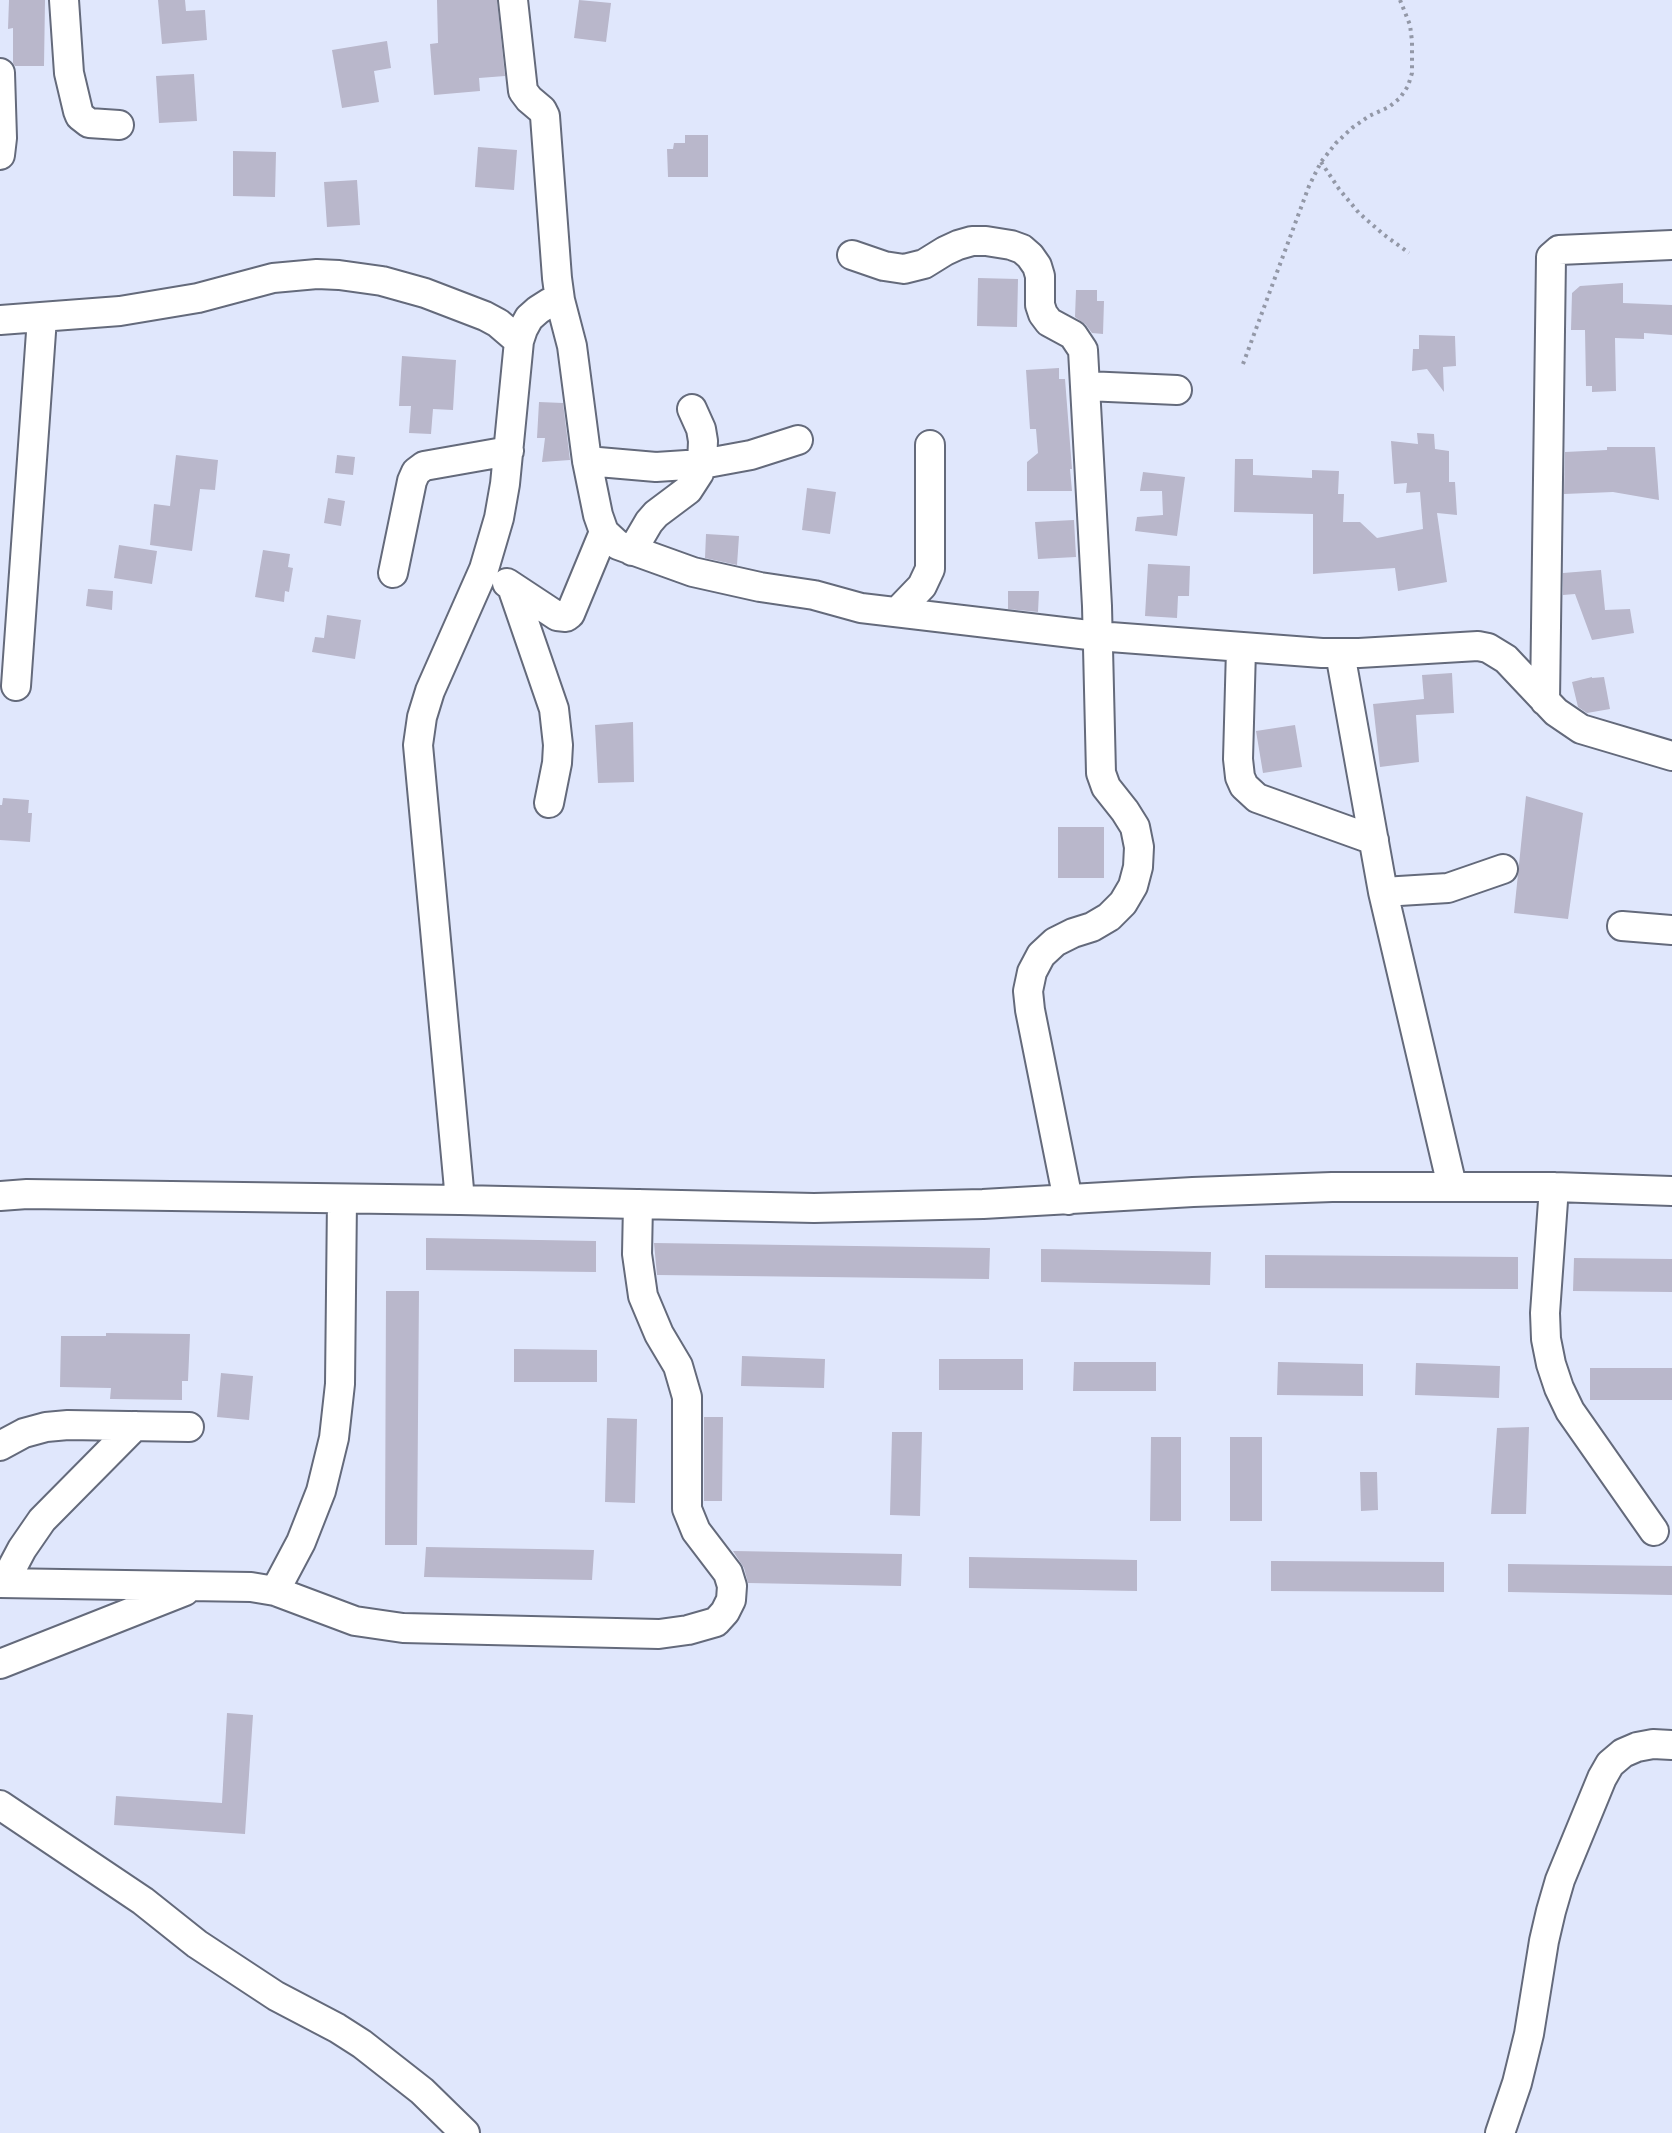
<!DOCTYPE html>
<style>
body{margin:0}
canvas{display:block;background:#e0e7fc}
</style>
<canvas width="1672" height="2133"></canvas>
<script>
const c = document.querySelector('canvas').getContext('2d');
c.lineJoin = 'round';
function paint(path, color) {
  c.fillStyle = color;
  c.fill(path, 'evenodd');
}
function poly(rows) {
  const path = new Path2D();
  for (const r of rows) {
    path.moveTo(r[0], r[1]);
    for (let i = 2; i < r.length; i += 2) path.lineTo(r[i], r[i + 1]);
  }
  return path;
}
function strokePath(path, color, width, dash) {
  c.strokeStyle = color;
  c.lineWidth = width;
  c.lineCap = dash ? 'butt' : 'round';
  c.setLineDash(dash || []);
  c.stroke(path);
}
const building = poly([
 [9,0,45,0,44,66,15,66,13,63,13,28,8,29],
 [158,0,185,0,186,11,205,10,207,40,162,44],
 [437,0,497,0,505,76,479,78,480,91,434,95,430,44,438,43],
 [579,0,611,3,606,42,574,38],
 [387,41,391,68,374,71,379,102,342,108,332,50],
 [194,74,197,121,159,123,156,76],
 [685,135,708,135,708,177,668,177,667,149,673,149,674,143,685,143],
 [478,147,517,150,514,190,475,187],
 [233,151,276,152,275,197,233,196],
 [357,180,360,225,327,227,324,182],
 [978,278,1018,279,1017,327,977,326],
 [1623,283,1623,303,1672,305,1672,335,1644,333,1644,339,1615,338,1616,391,1592,392,1592,386,1586,386,1585,330,1571,330,1572,293,1580,286],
 [1076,290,1097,290,1097,301,1104,301,1103,334,1092,333,1086,325,1075,317],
 [1419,335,1455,336,1456,366,1443,367,1444,392,1427,369,1412,371,1413,349,1419,349],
 [402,356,456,360,453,410,433,409,431,434,409,433,411,406,399,406],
 [1059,368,1059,379,1065,379,1072,469,1070,469,1072,491,1027,491,1027,462,1038,453,1036,429,1030,429,1026,370],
 [539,402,563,403,570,460,542,462,545,438,537,438],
 [1417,433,1434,434,1435,449,1449,451,1449,482,1455,482,1457,515,1437,513,1447,582,1398,591,1395,568,1313,574,1313,514,1234,512,1235,459,1253,459,1253,475,1312,478,1312,470,1339,471,1338,494,1344,494,1343,522,1360,522,1377,538,1423,529,1420,492,1406,493,1407,483,1394,484,1391,441,1418,444],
 [1607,447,1655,447,1659,500,1613,492,1564,494,1565,452,1607,450],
 [176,455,218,460,215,490,200,489,192,551,150,545,154,504,170,506],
 [337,455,355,457,353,475,335,473],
 [1143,472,1185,477,1177,536,1135,531,1137,517,1163,515,1162,491,1140,491],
 [807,488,836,492,830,534,802,530],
 [328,498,345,501,341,526,324,523],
 [1074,520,1076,557,1038,559,1035,522],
 [706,534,739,536,737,565,705,558],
 [119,545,157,551,152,584,114,578],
 [263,550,290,554,288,567,293,568,289,592,285,591,284,602,255,597],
 [1148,564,1190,566,1189,596,1178,596,1177,618,1145,616],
 [1601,570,1605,610,1630,609,1634,633,1592,640,1575,594,1563,595,1563,573],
 [88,589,113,591,112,610,86,606],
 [1008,591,1039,591,1038,612,1008,609],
 [327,615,361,620,355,659,312,652,315,637,324,638],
 [1452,673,1454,713,1416,715,1419,762,1380,767,1373,704,1424,699,1422,675],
 [1592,677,1592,678,1604,677,1610,709,1587,713,1578,707,1572,682],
 [633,722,634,782,598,783,595,725],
 [1295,725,1302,767,1263,773,1256,731],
 [1526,796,1583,813,1568,919,1514,913],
 [3,798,29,800,28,813,32,813,30,842,0,840,0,805,2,805],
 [1058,827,1104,827,1104,878,1058,878],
 [426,1238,596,1241,596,1272,426,1270],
 [654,1243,990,1248,989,1279,657,1275],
 [1041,1249,1211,1252,1210,1285,1041,1282],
 [1265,1255,1518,1257,1518,1289,1265,1288],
 [1574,1258,1672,1259,1672,1292,1573,1291],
 [386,1291,419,1291,417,1545,385,1545],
 [106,1333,190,1334,188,1381,182,1381,182,1400,110,1399,111,1388,60,1387,61,1336,106,1336],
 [514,1349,597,1350,597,1382,514,1382],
 [742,1356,825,1359,824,1388,741,1386],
 [939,1359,1023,1359,1023,1390,939,1390],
 [1074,1362,1156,1362,1156,1391,1073,1391],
 [1278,1362,1363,1364,1363,1396,1277,1395],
 [1416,1363,1500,1366,1499,1398,1415,1395],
 [1590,1368,1672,1368,1672,1400,1590,1400],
 [221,1373,253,1376,249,1420,217,1417],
 [704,1417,723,1417,722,1501,704,1501],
 [607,1418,637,1419,635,1503,605,1502],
 [1529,1427,1526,1514,1491,1514,1497,1428],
 [892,1432,922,1432,920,1516,890,1515],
 [1151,1437,1181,1437,1181,1521,1150,1521],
 [1230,1437,1262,1437,1262,1521,1230,1521],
 [1360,1472,1377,1472,1378,1510,1361,1511],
 [426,1547,594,1550,592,1580,424,1577],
 [733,1551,902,1554,901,1586,748,1583,744,1568],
 [969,1557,1137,1560,1137,1591,969,1588],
 [1271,1561,1444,1562,1444,1592,1271,1591],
 [1508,1564,1672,1566,1672,1595,1508,1592],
 [227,1713,253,1715,245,1834,114,1825,116,1796,222,1803]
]);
const path = poly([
 [1321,162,1339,189,1359,213,1383,234,1409,253],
 [1243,364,1309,186,1321,162,1336,143,1352,128,1369,116,1389,107,1400,98,1408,86,1412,73,1412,41,1410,25,1400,0]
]);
const minor = poly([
 [64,0,69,73,78,111,80,116,89,123,119,125],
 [513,0,523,91,529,99,542,110,545,116,557,278,560,300,572,346,587,461,598,515,604,532,618,545,693,572,760,587,814,595,861,608,1097,636,1322,653,1359,653,1478,646,1488,648,1506,659,1556,712,1581,729,1672,756],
 [0,73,2,138,0,155],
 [852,255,884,266,904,269,924,264,945,251,958,245,972,241,986,241,1011,245,1022,249,1030,256,1037,266,1040,276,1040,305,1043,314,1049,322,1073,335,1083,350,1097,606,1101,773,1106,787,1125,811,1135,827,1139,847,1138,867,1133,886,1123,903,1109,917,1092,927,1073,933,1055,942,1041,955,1032,972,1028,991,1030,1010,1068,1200],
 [0,320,120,311,198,298,273,278,317,274,339,275,382,281,425,293,485,316,498,323,519,341],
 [1086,386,1177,390],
 [587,461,656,467,702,464,751,455,798,440],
 [632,551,649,522,656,514,688,490,699,473,702,464,703,441,701,429,692,409],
 [393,573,412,481,416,472,424,466,509,451],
 [507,583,557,616,566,617,570,614,604,532],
 [512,587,554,709,558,745,557,763,549,803],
 [897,612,922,586,930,569,930,445],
 [1241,649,1238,759,1240,777,1244,786,1257,798,1374,840],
 [1340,653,1383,892,1452,1186],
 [16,686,42,318],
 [1545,701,1551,257,1559,250,1672,245],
 [1383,892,1448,888,1503,869],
 [1622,926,1672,930],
 [1554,1187,1545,1313,1546,1339,1551,1364,1559,1388,1570,1411,1654,1531],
 [0,1196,27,1194,460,1200,814,1208,983,1204,1193,1192,1332,1187,1554,1187,1672,1191],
 [460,1200,418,745,422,717,430,691,484,569,499,518,505,484,519,341,523,329,529,318,538,310,549,303,560,300],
 [0,1446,24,1433,46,1427,68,1425,189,1427],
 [0,1583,251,1587,275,1591,355,1621,403,1628,659,1634,688,1630,716,1622,725,1612,731,1600,732,1586,728,1573,696,1531,687,1509,687,1397,678,1366,659,1334,643,1296,637,1254,638,1204],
 [4,1583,22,1549,42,1520,135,1426],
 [275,1591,301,1542,321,1491,334,1438,340,1384,342,1199],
 [0,1664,185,1591],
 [0,1805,143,1901,197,1944,276,1996,337,2028,362,2044,422,2091,465,2133],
 [1500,2133,1517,2083,1529,2034,1544,1941,1551,1911,1560,1880,1602,1778,1610,1764,1623,1753,1637,1747,1653,1744,1672,1745]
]);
paint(building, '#b9b7cb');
strokePath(minor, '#646a7b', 32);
strokePath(path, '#9398a7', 4, [3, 4.5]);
strokePath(minor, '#fff', 28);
</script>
